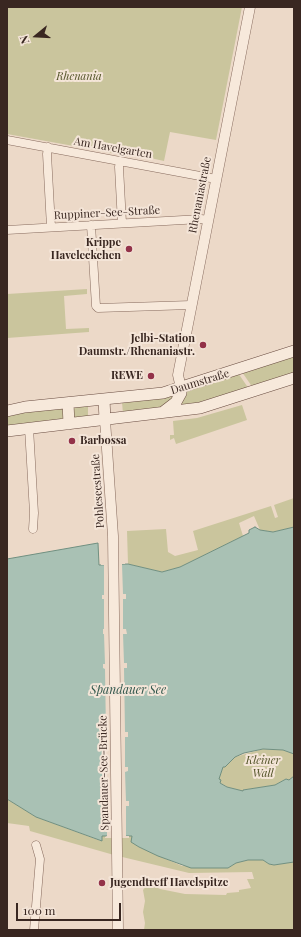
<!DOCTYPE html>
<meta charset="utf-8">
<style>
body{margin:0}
#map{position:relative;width:301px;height:937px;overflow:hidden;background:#ecd9c8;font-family:"Playfair Display",serif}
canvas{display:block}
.frame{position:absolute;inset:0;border:8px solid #392721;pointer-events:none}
.north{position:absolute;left:16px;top:16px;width:40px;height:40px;-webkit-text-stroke:3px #f4e5d8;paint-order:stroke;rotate:252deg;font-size:11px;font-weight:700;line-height:16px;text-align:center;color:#392721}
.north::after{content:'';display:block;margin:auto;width:14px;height:18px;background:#392721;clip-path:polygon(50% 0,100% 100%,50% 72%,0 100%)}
.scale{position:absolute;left:16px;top:903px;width:105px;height:18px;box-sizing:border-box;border:2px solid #392721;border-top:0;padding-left:5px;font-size:12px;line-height:14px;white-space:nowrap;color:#392721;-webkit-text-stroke:3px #f4e5d8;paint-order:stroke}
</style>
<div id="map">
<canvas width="301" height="937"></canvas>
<div class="frame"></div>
<div class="north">N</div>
<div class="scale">100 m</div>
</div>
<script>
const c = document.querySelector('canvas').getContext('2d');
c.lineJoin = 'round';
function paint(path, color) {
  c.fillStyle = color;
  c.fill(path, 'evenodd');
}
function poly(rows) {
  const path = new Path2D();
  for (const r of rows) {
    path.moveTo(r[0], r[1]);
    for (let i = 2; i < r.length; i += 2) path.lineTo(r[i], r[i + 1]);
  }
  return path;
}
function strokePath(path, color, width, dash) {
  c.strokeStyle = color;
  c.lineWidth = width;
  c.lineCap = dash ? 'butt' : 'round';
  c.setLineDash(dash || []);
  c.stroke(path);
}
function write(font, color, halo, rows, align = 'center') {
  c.font = font + ' "Playfair Display",serif';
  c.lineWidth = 4;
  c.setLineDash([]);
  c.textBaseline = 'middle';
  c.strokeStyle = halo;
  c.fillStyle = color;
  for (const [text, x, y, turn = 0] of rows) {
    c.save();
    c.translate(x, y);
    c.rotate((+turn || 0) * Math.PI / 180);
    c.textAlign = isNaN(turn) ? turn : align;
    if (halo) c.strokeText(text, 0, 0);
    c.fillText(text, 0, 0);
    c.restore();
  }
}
const green = poly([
 [7,7,242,7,216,140,170,132,164,161,132,154,129,156,7,134],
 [87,289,87,294,64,296,66,329,89,328,89,332,7,338,7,294],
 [294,355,294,374,253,388,242,372],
 [238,373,249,389,221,398,175,408,188,390],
 [173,395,175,396,167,406,123,414,122,402],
 [88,405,88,417,74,419,73,406],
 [242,405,247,420,176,444,174,438,170,440,170,435,174,435,173,421,197,418],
 [63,407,64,420,27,423,7,427,7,412],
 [294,498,294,527,273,532,260,530,254,516,239,523,243,536,180,567,162,572,128,564,127,531,166,529,168,552,175,556,198,550,193,531,271,506,275,518,278,517,274,505],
 [263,749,283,750,294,754,294,776,289,780,286,779,275,785,243,790,243,791,227,787,226,786,220,783,218,779,223,767,225,767,235,757],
 [7,799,36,817,101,841,102,836,132,836,132,842,139,847,182,866,228,868,236,863,248,860,263,860,269,864,274,865,294,862,294,930,144,930,145,923,143,912,145,901,143,890,147,885,151,885,160,889,185,894,226,895,227,893,239,892,239,890,251,888,247,879,254,879,252,872,189,873,114,855,30,831,29,826,7,823]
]);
const water = poly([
 [255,527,260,530,273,532,294,527,294,754,283,750,263,749,244,753,235,757,225,767,223,767,219,779,221,780,220,783,227,787,243,791,243,790,275,785,286,779,289,780,294,776,294,862,274,865,269,864,263,860,248,860,236,863,228,868,191,868,158,856,139,847,131,842,132,836,102,836,102,841,36,817,7,799,7,559,98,543,99,565,128,564,162,572,180,567,249,533,249,530,255,527]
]);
const pier = poly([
 [125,562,125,564,122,564,123,594,126,594,126,599,123,599,123,629,126,629,127,634,123,634,124,663,127,663,127,668,124,668,125,732,128,732,128,737,125,737,125,767,128,767,128,771,125,772,126,801,129,801,129,806,126,806,126,836,129,836,129,838,105,838,105,837,107,836,107,807,105,807,105,802,107,802,106,772,104,772,104,768,106,768,106,738,104,738,103,733,106,733,105,669,103,668,103,664,105,664,104,634,103,634,103,629,104,629,104,599,102,599,102,595,104,595,104,565,101,565,101,563]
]);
const minor = poly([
 [7,140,216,179],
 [48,147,47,154,51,227],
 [120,161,119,167,122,223],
 [91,225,96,306,98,308,191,305],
 [7,230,201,219,208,220],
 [29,428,34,513,33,529],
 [34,930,40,859,36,845]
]);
const tertiary = poly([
 [181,388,178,375,250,7],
 [105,420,113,536,118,930]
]);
const secondary = poly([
 [104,399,105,420],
 [68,403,69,424],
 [7,411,25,407,163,393,294,351],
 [163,412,176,402,181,393,181,388],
 [7,431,200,408,294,378]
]);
const markers = [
 [129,249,4,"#933249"],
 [203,345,4,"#933249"],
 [151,376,4,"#933249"],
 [72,441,4,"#933249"],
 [102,883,4,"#933249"]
];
const parkNames = [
 ["Rhenania",79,77],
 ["Kleiner",263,761],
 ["Wall",263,774]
];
const streetNames = [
 ["Am Havelgarten",113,148,10],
 ["Rhenaniastraße",200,195,-79],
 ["Ruppiner-See-Straße",107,213,-3],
 ["Daumstraße",200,382,-17],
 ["Pohleseestraße",98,491,-94],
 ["Spandauer-See-Brücke",104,773,-91]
];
const poiNames = [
 ["Krippe",121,243],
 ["Haveleckchen",121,256],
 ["Jelbi-Station",195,339],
 ["Daumstr./Rhenaniastr.",195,352],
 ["REWE",143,376],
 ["Barbossa",80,441,"left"],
 ["Jugendtreff Havelspitze",110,883,"left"]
];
const waterNames = [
 ["Spandauer See",128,690]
];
paint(green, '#cac59d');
paint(water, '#a9c1b4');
strokePath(water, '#708f80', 1);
paint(pier, '#ecd9c8');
strokePath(minor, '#876b5e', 9);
strokePath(tertiary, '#876b5e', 11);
strokePath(secondary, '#694c41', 12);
strokePath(minor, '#f7e9db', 8);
strokePath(tertiary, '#f7e9db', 10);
strokePath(secondary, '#f7e9db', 11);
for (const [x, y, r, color] of markers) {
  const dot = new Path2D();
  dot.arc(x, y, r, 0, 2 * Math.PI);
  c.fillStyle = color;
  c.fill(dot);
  strokePath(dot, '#f4e5d8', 1.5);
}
write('italic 11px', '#535429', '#f4e5d8', parkNames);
write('11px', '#392721', '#f4e5d8', streetNames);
write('bold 11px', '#392721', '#f4e5d8', poiNames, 'right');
write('italic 12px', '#31574c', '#f4e5d8', waterNames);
</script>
